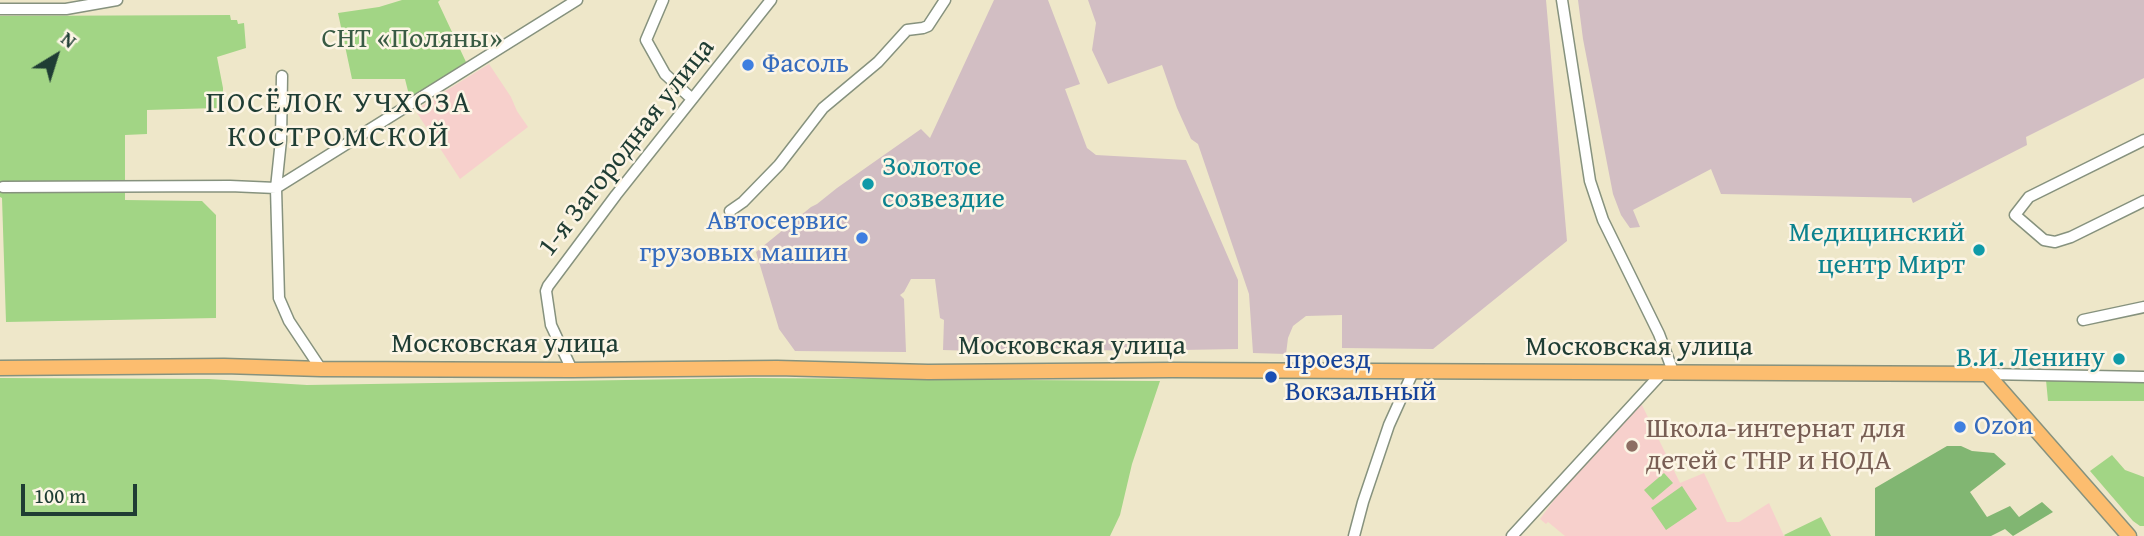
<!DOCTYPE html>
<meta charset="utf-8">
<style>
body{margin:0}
#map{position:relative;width:2144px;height:536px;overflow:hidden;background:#eee7c9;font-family:"Gentium Book Plus",serif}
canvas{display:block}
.north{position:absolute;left:21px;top:21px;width:70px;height:70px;-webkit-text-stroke:5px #fcf5e5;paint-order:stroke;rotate:38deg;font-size:19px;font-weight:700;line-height:28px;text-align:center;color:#1f3d34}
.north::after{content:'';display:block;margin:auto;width:24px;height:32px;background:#1f3d34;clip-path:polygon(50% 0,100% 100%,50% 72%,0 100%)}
.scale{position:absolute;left:21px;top:484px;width:116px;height:32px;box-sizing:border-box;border:4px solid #1f3d34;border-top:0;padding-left:9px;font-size:21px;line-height:24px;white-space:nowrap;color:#1f3d34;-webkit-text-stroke:5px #fcf5e5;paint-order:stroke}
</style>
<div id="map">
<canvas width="2144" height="536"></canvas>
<div class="north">N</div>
<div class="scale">100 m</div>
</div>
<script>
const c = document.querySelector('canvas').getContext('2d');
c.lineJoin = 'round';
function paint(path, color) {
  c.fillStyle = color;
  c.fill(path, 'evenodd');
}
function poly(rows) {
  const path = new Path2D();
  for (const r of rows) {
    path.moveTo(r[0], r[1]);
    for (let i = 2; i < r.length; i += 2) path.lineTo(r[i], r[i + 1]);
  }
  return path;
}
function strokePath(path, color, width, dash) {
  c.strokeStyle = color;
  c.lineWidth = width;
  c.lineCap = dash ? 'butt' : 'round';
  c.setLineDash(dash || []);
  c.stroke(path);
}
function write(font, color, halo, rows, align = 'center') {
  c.font = font + ' "Gentium Book Plus",serif';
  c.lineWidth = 5;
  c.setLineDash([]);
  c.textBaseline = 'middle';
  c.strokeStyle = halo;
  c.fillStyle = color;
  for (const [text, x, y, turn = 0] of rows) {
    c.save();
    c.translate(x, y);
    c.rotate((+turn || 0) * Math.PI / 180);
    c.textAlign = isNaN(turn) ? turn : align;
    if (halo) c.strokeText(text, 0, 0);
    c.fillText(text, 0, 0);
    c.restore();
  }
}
const built = poly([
 [489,64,511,97,517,111,528,127,460,179,415,110],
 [1641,403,1680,483,1704,473,1727,522,1739,522,1769,503,1784,536,1565,536,1548,522,1546,524,1540,519,1562,489]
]);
const industrial = poly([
 [994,0,1048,0,1080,84,1065,89,1087,148,1096,155,1186,160,1238,280,1238,349,1125,351,1047,348,1047,351,1007,350,1006,352,943,350,944,320,940,318,935,279,911,279,904,292,900,295,904,299,906,352,795,351,779,329,756,252,811,207,817,204,837,188,921,129,930,138],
 [1088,0,1546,0,1567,241,1433,349,1342,348,1342,315,1306,316,1293,326,1288,338,1286,354,1253,353,1249,294,1198,144,1191,139,1177,108,1162,65,1108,84,1092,50,1096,23],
 [1578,0,2144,0,2144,78,2026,137,2027,145,1913,203,1911,198,1721,194,1711,169,1633,210,1640,227,1630,228,1621,215,1613,194,1583,39]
]);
const green = poly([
 [402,0,440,0,438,2,466,62,410,99,405,79,352,79,338,13,379,7],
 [230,15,231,20,237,20,238,24,244,23,246,48,217,57,223,88,223,100,217,100,217,108,147,110,147,134,125,135,125,200,202,201,216,215,216,318,6,322,2,198,0,197,0,16],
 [0,378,209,379,307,385,753,378,1160,381,1132,464,1120,515,1110,536,0,536],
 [2046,380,2144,382,2144,401,2048,401],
 [2112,455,2125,470,2144,477,2144,526,2140,526,2133,521,2090,471],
 [1664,473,1673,483,1653,500,1644,490],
 [1682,486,1697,509,1666,530,1651,508],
 [1821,517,1831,536,1785,536,1784,535]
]);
const forest = poly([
 [1947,446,1961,446,1972,451,1994,453,2006,464,1970,492,1987,517,2010,506,2019,517,2042,502,2053,512,2013,536,2005,529,1991,536,1875,536,1875,488]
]);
const minor = poly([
 [663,0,646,40,665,74,692,99],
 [1562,0,1590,181,1603,220,1659,334,1674,374],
 [0,9,66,9,117,0],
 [282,76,281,140,276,188,279,298,289,321,321,369],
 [2144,140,2029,197,2015,215,2044,240,2055,242,2071,237,2144,201],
 [3,187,230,186,276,188,577,0],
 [730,211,743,202,779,165,823,108,878,62,907,30,923,28,928,26,945,0],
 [2083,320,2144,307],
 [572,370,551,325,546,291,548,286,616,195,771,0],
 [1987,374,2144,377],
 [1354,536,1363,502,1389,425,1413,372],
 [1512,536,1661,374]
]);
const major = poly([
 [0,368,224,366,321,369,572,370,777,368,928,372,1172,370,1987,374,2129,536]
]);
const markers = [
 [748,65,7,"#3f7fe0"],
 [868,184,7,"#0f9aa8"],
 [862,238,7,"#3f7fe0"],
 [1979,250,7,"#0f9aa8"],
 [2119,359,7,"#0f9aa8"],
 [1271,377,7,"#1a4fb4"],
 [1960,427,7,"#3f7fe0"],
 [1632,446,7,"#8d6e63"]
];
const parkNames = [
 ["СНТ «Поляны»",412,40]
];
const shopNames = [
 ["Фасоль",762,65],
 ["Автосервис",848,222,"right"],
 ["грузовых машин",848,254,"right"],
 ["Ozon",1974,427]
];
const streetNames = [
 ["1-я Загородная улица",627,148,-52],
 ["Московская улица",505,345],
 ["Московская улица",1072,347],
 ["Московская улица",1639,348]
];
const cultureNames = [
 ["Золотое",882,168,"left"],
 ["созвездие",882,200,"left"],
 ["Медицинский",1965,234],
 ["центр Мирт",1965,266],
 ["В.И. Ленину",2105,359]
];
const transitNames = [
 ["проезд",1285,361],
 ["Вокзальный",1285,393]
];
const educationNames = [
 ["Школа-интернат для",1646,430],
 ["детей с ТНР и НОДА",1646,462]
];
const neighbourhoodNames = [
 ["ПОСЁЛОК УЧХОЗА",339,104],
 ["КОСТРОМСКОЙ",339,138]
];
paint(built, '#f7d0cc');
paint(industrial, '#d2bec3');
paint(green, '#a2d585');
paint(forest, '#81b672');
strokePath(minor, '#86927e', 13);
strokePath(major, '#86927e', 17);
strokePath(minor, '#fff', 10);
strokePath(major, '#fcbd6f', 14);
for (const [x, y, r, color] of markers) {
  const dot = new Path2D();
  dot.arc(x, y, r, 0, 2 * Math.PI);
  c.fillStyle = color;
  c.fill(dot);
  strokePath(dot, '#fcf5e5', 2.5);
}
write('28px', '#395b44', '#fcf5e5', parkNames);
write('28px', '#366cbe', '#fcf5e5', shopNames, 'left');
write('28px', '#1f3d34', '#fcf5e5', streetNames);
write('28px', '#0d838f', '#fcf5e5', cultureNames, 'right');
write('28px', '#164399', '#fcf5e5', transitNames, 'left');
write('28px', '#785e54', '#fcf5e5', educationNames, 'left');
c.letterSpacing = '2px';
write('30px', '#1f3d34', '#fcf5e5', neighbourhoodNames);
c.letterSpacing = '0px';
</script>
